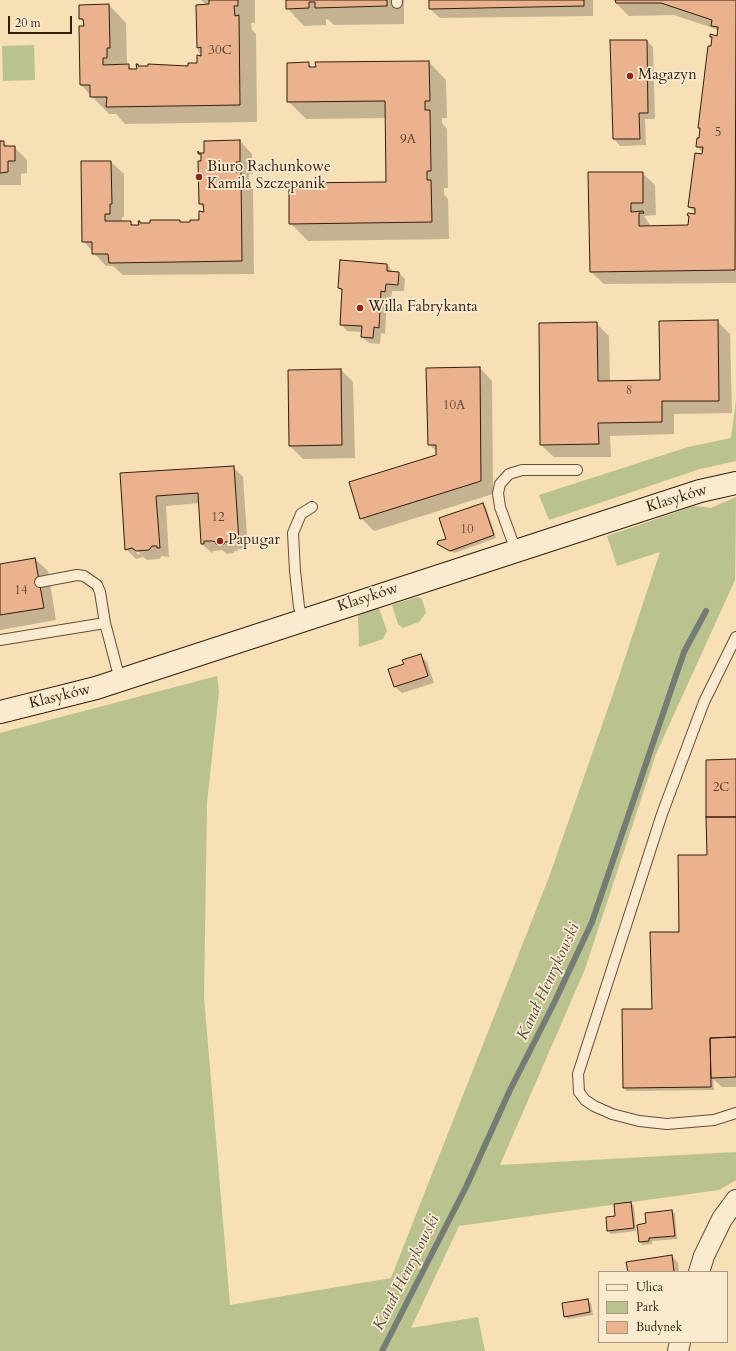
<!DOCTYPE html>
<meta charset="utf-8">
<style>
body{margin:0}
#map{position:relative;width:736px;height:1351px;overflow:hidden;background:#f7dfb6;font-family:Cardo,serif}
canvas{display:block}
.legend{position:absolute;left:598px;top:1271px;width:130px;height:72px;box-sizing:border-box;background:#faead0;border:1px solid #aa9882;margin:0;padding:5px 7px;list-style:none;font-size:12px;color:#331d0e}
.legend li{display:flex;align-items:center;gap:8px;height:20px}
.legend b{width:20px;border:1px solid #aa9882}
.scale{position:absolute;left:8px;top:16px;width:64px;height:18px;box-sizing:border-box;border:2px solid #331d0e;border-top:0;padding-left:5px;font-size:12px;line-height:14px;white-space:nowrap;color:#331d0e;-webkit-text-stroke:3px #faead0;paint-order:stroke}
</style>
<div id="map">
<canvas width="736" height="1351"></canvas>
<ul class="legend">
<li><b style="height:5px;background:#faead0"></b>Ulica</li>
<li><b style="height:11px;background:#bac290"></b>Park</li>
<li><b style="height:11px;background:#ebb28e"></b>Budynek</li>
</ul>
<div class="scale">20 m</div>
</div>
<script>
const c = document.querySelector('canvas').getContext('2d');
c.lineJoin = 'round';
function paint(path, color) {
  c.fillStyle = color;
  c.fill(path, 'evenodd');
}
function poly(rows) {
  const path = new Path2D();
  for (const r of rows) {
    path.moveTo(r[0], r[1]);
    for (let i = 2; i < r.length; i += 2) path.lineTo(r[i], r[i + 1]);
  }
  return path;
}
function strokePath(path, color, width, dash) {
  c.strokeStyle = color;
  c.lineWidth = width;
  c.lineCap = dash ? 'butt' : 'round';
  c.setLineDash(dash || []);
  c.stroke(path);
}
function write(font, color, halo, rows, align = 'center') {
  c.font = font + ' Cardo,serif';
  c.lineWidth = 3.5;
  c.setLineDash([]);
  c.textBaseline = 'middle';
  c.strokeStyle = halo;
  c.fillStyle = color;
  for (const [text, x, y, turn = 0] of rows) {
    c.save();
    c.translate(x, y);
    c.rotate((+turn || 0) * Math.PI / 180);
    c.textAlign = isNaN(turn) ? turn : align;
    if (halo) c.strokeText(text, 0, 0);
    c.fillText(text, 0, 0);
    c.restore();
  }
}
const green = poly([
 [34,45,35,80,3,81,2,46],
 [736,400,736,461,700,469,549,520,539,495,688,447,731,438],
 [736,497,735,580,656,754,585,969,500,1165,736,1152,736,1180,719,1190,459,1226,411,1328,478,1317,485,1351,0,1351,0,733,217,676,219,692,207,803,204,997,230,1305,391,1278,549,877,615,688,660,552,617,566,607,536,694,506,711,508],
 [417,597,422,599,426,613,419,622,403,628,398,624,392,605],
 [379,608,387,631,383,639,359,647,358,615]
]);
const shadow = poly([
 [201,0,255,0,255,23,251,23,252,30,256,34,257,122,125,124,116,114,109,114,81,85,85,27,85,23,80,18,109,5,126,23,127,65,133,70,189,67,198,64,202,57,198,51,197,6,207,5],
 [287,0,404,0,404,24,334,25,328,19,326,20,326,25,304,26,287,8],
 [430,0,593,0,593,16,440,18,430,9],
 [616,0,736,0,736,283,604,284,591,272,642,173,655,185,656,215,644,216,651,227,689,226,690,219,686,215,695,215,696,213,689,207,703,155,703,153,697,146,700,139,701,130,699,128,712,47,718,37,718,32,716,29,674,15,629,16,616,3],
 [611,41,647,41,653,47,655,119,645,119,646,145,620,146,614,139],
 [429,62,446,80,447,118,442,118,442,123,447,129,448,188,444,188,444,194,448,199,449,239,308,241,290,223,387,183,386,118,306,119,288,101,308,63,313,68],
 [240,141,252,154,253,174,249,174,249,182,253,186,254,274,123,275,113,266,106,266,83,241,111,162,124,174,124,217,122,217,122,222,130,222,135,226,180,221,182,223,200,221,205,213,204,208,200,203],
 [0,142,3,142,9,147,14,147,27,160,27,173,21,174,21,185,0,185],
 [387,264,393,272,399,273,405,279,404,291,392,291,391,298,387,297,385,334,381,333,380,344,369,343,362,337,363,332,347,331,341,324,343,292,339,288],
 [717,321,730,334,732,413,674,414,674,434,610,436,611,457,554,457,541,445,596,323,609,336,610,382,661,381],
 [480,368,492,381,493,494,374,531,361,518,437,456,437,452,429,444],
 [341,370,353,382,355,458,303,459,290,446],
 [233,467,243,477,248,550,238,549,238,551,234,551,234,553,227,554,222,550,214,551,212,553,202,544,200,503,166,506,169,557,162,556,159,559,147,560,143,557,136,559,126,549,121,474],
 [134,548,140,553,139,555,134,550],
 [483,504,486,507,496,538,454,553,438,544,447,539],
 [35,559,48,571,56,620,0,630,0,565],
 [420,655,427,662,434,683,402,693,395,687,405,664],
 [736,760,736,1087,722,1087,713,1079,714,1090,627,1091,624,1088,708,856],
 [631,1203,634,1206,636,1231,611,1234,608,1231,607,1218,616,1217],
 [672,1211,675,1214,677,1239,652,1241,652,1244,643,1245,640,1242,648,1224],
 [672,1256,678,1263,679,1272,629,1272],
 [588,1300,591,1303,593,1315,568,1319,565,1316]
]);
const stream = poly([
 [382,1351,466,1187,510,1090,554,1003,592,922,684,652,706,611]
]);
const building = poly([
 [209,0,238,0,238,6,234,6,235,16,239,15,240,105,106,107,107,97,90,97,90,85,80,85,79,26,84,26,83,19,79,19,79,5,109,4,110,48,107,48,107,58,103,58,103,65,129,64,129,69,137,69,136,64,138,64,138,66,148,66,148,64,188,66,188,63,197,63,197,55,201,56,201,47,197,48,196,5,209,4,209,0],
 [286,0,387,0,387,6,315,8,315,2,309,2,309,8,286,9,286,0],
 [429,0,584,0,584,6,429,9,429,0],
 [615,0,736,0,735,270,590,272,588,172,643,172,643,203,631,203,631,212,643,211,644,213,639,213,639,226,688,225,689,216,687,215,688,213,695,214,695,208,688,207,695,153,702,154,703,147,696,147,697,138,699,138,700,128,698,128,708,46,711,46,712,37,710,37,710,34,717,36,718,27,711,26,712,20,661,3,616,3,615,0],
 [610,40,647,40,648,113,639,113,640,139,613,139,610,40],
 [429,61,430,101,425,101,425,110,430,110,431,171,427,171,427,180,431,180,432,222,289,224,289,183,386,182,385,101,287,102,287,63,309,62,309,67,316,67,315,62,429,61],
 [240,140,240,162,236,162,236,172,241,172,242,261,109,263,108,254,92,254,92,242,82,242,81,161,111,161,112,204,110,204,110,214,105,214,105,221,131,221,131,225,139,225,138,221,140,221,140,223,150,223,150,220,180,220,180,222,190,222,190,220,199,220,199,211,204,212,203,204,199,204,198,161,201,161,201,154,198,154,198,151,199,153,204,153,204,141,240,140],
 [0,141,4,141,4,146,15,146,15,161,8,161,8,172,0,173,0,141],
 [340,260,387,264,387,271,399,272,398,285,386,284,385,292,381,291,379,328,374,327,373,338,361,337,362,326,340,325,342,289,338,288,340,260],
 [718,320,719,401,662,401,662,422,598,423,599,444,540,445,539,323,597,322,598,381,660,380,659,321,718,320],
 [480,367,481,481,360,519,349,482,436,455,436,445,428,445,426,368,480,367],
 [341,369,342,445,289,446,288,370,341,369],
 [234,466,239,541,229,540,229,542,224,542,224,544,216,544,216,542,212,541,204,541,204,544,201,544,198,493,156,496,160,548,157,548,157,546,152,546,149,550,136,551,132,548,125,550,120,473,234,466],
 [483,503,494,535,450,551,437,544,438,541,446,539,439,518,483,503],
 [35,558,44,608,0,615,0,564,35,558],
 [421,654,428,676,394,687,388,669,404,664,402,660,421,654],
 [736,759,736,817,706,817,706,760,736,759],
 [706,817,736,817,736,1037,710,1038,711,1087,623,1088,622,1009,652,1009,650,932,679,932,678,855,707,855,706,817],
 [736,1037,736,1077,711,1078,710,1038,736,1037],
 [631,1202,634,1228,607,1231,606,1217,615,1216,614,1204,631,1202],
 [672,1210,675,1236,649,1238,649,1241,639,1242,637,1225,646,1223,645,1213,672,1210],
 [672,1255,674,1272,628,1272,626,1262,672,1255],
 [588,1299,590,1312,564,1317,562,1303,588,1299]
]);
const lane = poly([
 [397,0,397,3],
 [516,551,500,507,498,493,500,484,509,474,522,470,577,470],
 [40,582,77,575,84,576,97,585,100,592,105,623,120,680],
 [303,619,299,607,295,571,293,533,301,514,312,507],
 [736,637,704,702,662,814,578,1074,579,1092,585,1100,594,1106,612,1114,639,1121,667,1124,714,1120,736,1113],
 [0,640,105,623]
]);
const street = poly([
 [699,1272,704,1256,722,1219,736,1200],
 [678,1351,680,1342]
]);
const secondary = poly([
 [0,712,96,688,700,491,736,483]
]);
const markers = [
 [630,76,4,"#8f2418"],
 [199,177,4,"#8f2418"],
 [360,308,4,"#8f2418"],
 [220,541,4,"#8f2418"]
];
const numberNames = [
 ["30C",220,51],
 ["5",718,133],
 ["9A",408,140],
 ["8",629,391],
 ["10A",454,406],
 ["12",218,518],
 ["10",467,530],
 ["14",21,591],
 ["2C",721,788]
];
const poiNames = [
 ["Magazyn",638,76],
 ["Biuro Rachunkowe",207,168],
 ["Kamila Szczepanik",207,185],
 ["Willa Fabrykanta",368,308],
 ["Papugar",228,541]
];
const streetNames = [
 ["Klasyków",677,499,-17],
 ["Klasyków",368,598,-18],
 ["Klasyków",60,697,-14]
];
const waterNames = [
 ["Kanał Henrykowski",549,982,-65],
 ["Kanał Henrykowski",407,1273,-63]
];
paint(green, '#bac290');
paint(shadow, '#0003');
strokePath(stream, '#747c73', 6);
paint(building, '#ebb28e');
strokePath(building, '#331d0e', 1);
strokePath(lane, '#644e38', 12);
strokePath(street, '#644e38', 22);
strokePath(secondary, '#331d0e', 24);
strokePath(lane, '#faead0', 10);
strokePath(street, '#faead0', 20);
strokePath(secondary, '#faead0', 22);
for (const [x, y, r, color] of markers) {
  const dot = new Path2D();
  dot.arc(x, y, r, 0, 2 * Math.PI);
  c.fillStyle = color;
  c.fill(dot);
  strokePath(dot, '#faead0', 1.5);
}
write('13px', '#61422e', null, numberNames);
write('15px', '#331d0e', '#faead0', poiNames, 'left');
write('15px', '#331d0e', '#faead0', streetNames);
write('italic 16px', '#534c40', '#faead0', waterNames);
</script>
